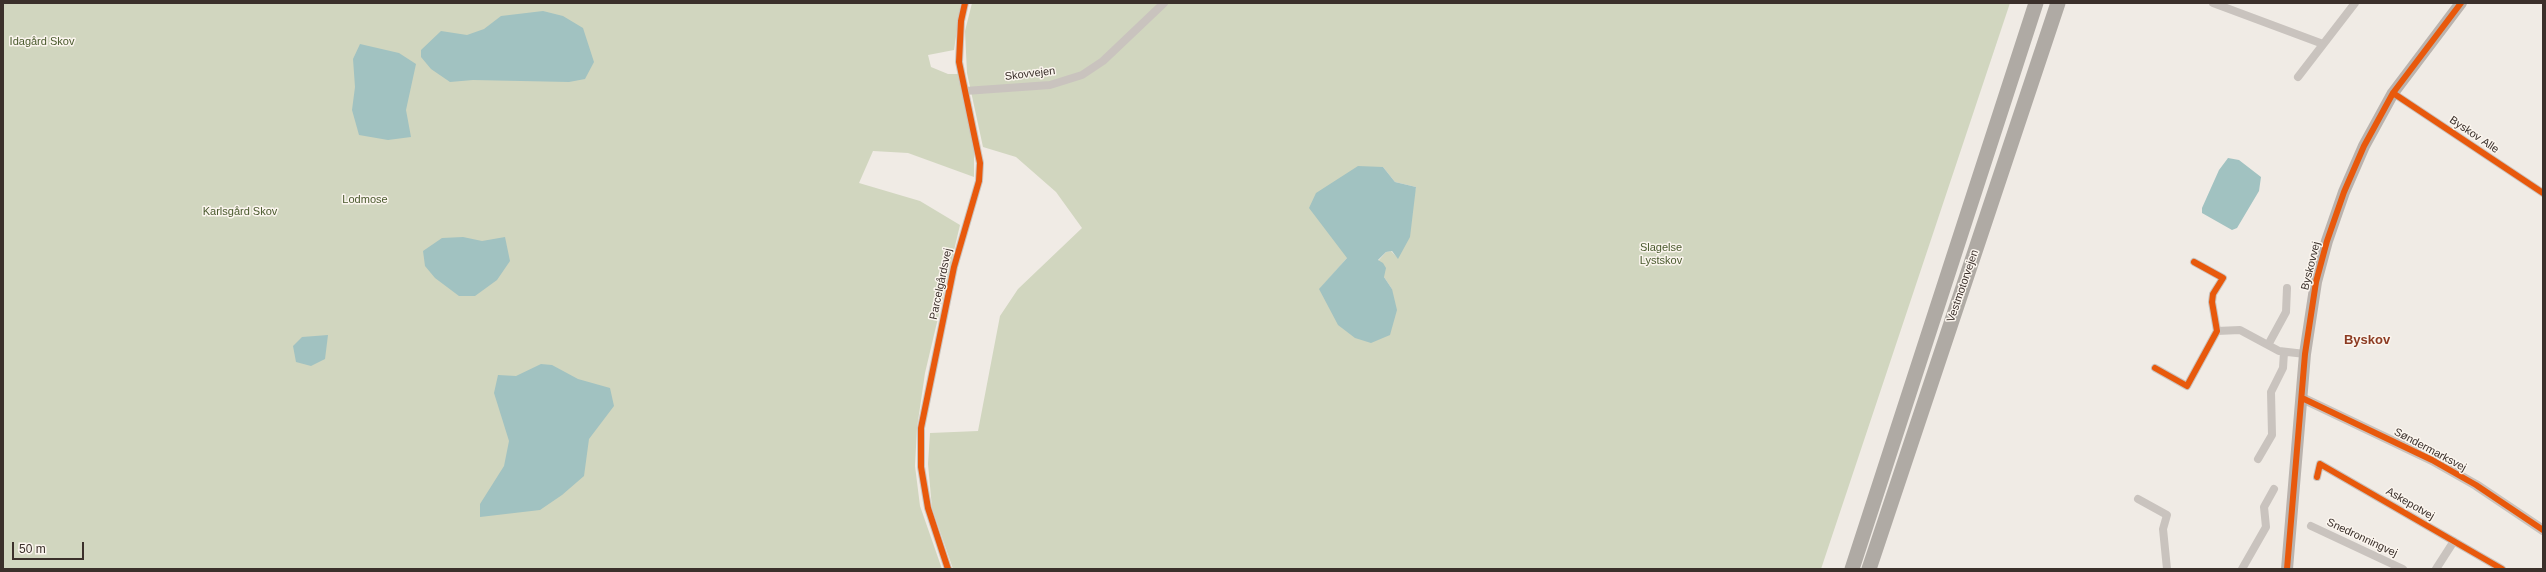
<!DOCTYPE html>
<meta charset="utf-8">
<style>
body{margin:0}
#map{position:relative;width:2546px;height:572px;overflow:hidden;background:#f0ebe5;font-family:Arial,sans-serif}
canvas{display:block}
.frame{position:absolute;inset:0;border:4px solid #3b302b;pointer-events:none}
.scale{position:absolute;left:12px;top:542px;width:72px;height:18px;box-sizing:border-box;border:2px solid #3b302b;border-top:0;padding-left:5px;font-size:12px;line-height:14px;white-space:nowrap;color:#3b302b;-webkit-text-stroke:3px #fbf5ee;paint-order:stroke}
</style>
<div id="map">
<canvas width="2546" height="572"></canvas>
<div class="frame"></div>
<div class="scale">50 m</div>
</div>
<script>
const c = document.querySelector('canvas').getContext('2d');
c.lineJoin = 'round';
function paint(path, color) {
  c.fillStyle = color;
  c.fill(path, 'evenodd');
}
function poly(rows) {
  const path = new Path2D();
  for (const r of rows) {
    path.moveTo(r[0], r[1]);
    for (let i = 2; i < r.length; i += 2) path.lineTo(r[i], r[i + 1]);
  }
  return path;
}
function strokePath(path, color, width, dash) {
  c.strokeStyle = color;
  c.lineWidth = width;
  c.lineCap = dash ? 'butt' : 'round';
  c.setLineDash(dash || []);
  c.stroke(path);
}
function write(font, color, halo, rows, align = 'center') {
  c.font = font + ' Arial,sans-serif';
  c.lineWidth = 3;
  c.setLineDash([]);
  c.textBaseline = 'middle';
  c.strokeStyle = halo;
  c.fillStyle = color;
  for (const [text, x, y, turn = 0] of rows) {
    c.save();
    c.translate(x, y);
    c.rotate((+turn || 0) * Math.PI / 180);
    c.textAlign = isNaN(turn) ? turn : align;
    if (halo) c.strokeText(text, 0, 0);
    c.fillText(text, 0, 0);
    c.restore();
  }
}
const green = poly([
 [3,3,961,3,954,50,928,55,931,67,948,74,958,74,974,149,974,177,908,153,873,151,859,183,920,201,960,225,925,373,917,428,915,466,920,506,942,569,3,569],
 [972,3,2010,3,1821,569,953,569,932,508,928,464,930,433,978,431,1000,316,1018,289,1082,228,1056,192,1016,157,983,147,967,73,965,31],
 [1383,167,1395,182,1416,187,1398,258,1391,251,1386,252,1378,261,1384,277,1392,289,1320,289,1347,258]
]);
const water = poly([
 [543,11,563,16,583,28,594,62,585,79,569,82,473,80,450,82,431,69,421,57,421,50,441,31,467,35,484,29,501,16],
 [360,44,399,53,416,64,406,110,411,137,388,140,359,135,352,110,355,87,353,59],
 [2228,158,2239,160,2261,177,2259,191,2237,228,2232,230,2202,213,2202,208,2219,170],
 [1358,166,1383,167,1395,182,1416,187,1410,237,1398,259,1392,251,1386,252,1378,260,1383,263,1386,268,1384,277,1392,289,1397,310,1390,335,1371,343,1355,338,1338,325,1319,289,1347,258,1309,208,1316,193],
 [463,237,482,241,505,237,510,261,497,280,475,296,459,296,435,278,425,266,423,251,442,238],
 [328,335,325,359,311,366,296,362,293,346,302,337],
 [541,364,552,365,578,379,610,388,614,406,589,439,584,476,562,495,540,510,480,517,480,504,504,466,509,441,494,393,498,375,516,376]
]);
const minor = poly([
 [2213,3,2323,44],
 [2298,77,2355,3],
 [965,91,1050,85,1082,75,1103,61,1164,3],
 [2393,93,2543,193],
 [2217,331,2240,330,2279,351,2305,354],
 [2268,345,2286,312,2287,288],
 [2155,368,2187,386,2217,331,2212,302,2213,294,2223,278,2194,262],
 [2258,459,2272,435,2271,392,2283,368,2284,352],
 [2317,477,2320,464,2502,569],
 [2138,499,2167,515,2163,529,2167,569],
 [2311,526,2403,569],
 [948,569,928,508,921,467,921,428,954,267,979,181,980,163,959,62,961,21,965,3],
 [2242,569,2266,527,2264,507,2274,489],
 [2436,569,2454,541]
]);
const tertiary = poly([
 [2302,398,2432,460,2476,485,2543,530]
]);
const secondary = poly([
 [2287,569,2305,354,2316,282,2327,241,2344,192,2364,146,2393,93,2461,3]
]);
const motorway = poly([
 [1852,569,2036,3],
 [1869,569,2058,3]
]);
const cycleway = poly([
 [2393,93,2543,193],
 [2155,368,2187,386,2217,331,2212,302,2213,294,2223,278,2194,262],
 [2302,398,2432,460,2476,485,2543,530],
 [2317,477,2320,464,2502,569],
 [948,569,928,508,921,467,921,428,954,267,979,181,980,163,959,62,961,21,965,3],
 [2287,569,2305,354,2316,282,2327,241,2344,192,2364,146,2393,93,2461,3]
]);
const parkNames = [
 ["Idagård Skov",42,42],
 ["Lodmose",365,200],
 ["Karlsgård Skov",240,212],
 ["Slagelse",1661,248],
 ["Lystskov",1661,261]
];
const streetNames = [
 ["Skovvejen",1030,74,-7],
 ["Byskov Alle",2474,135,34],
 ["Byskovvej",2311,266,-76],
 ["Parcelgårdsvej",941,284,-78],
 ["Vestmotorvejen",1963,286,-71],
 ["Søndermarksvej",2430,450,28],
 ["Askepotvej",2410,504,30],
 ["Snedronningvej",2362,538,25]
];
const quarterNames = [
 ["Byskov",2367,340]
];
paint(green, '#d1d6bf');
paint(water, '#a1c2c1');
strokePath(minor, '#c9c3be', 8);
strokePath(tertiary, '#c9c3be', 10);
strokePath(secondary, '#bab3ae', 12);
strokePath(motorway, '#afaaa4', 15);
strokePath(cycleway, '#e8590c', 6);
write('11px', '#4a5a2e', '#fbf5ee', parkNames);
write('11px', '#3b302b', '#fbf5ee', streetNames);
write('bold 13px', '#8c3b22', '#fbf5ee', quarterNames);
</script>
